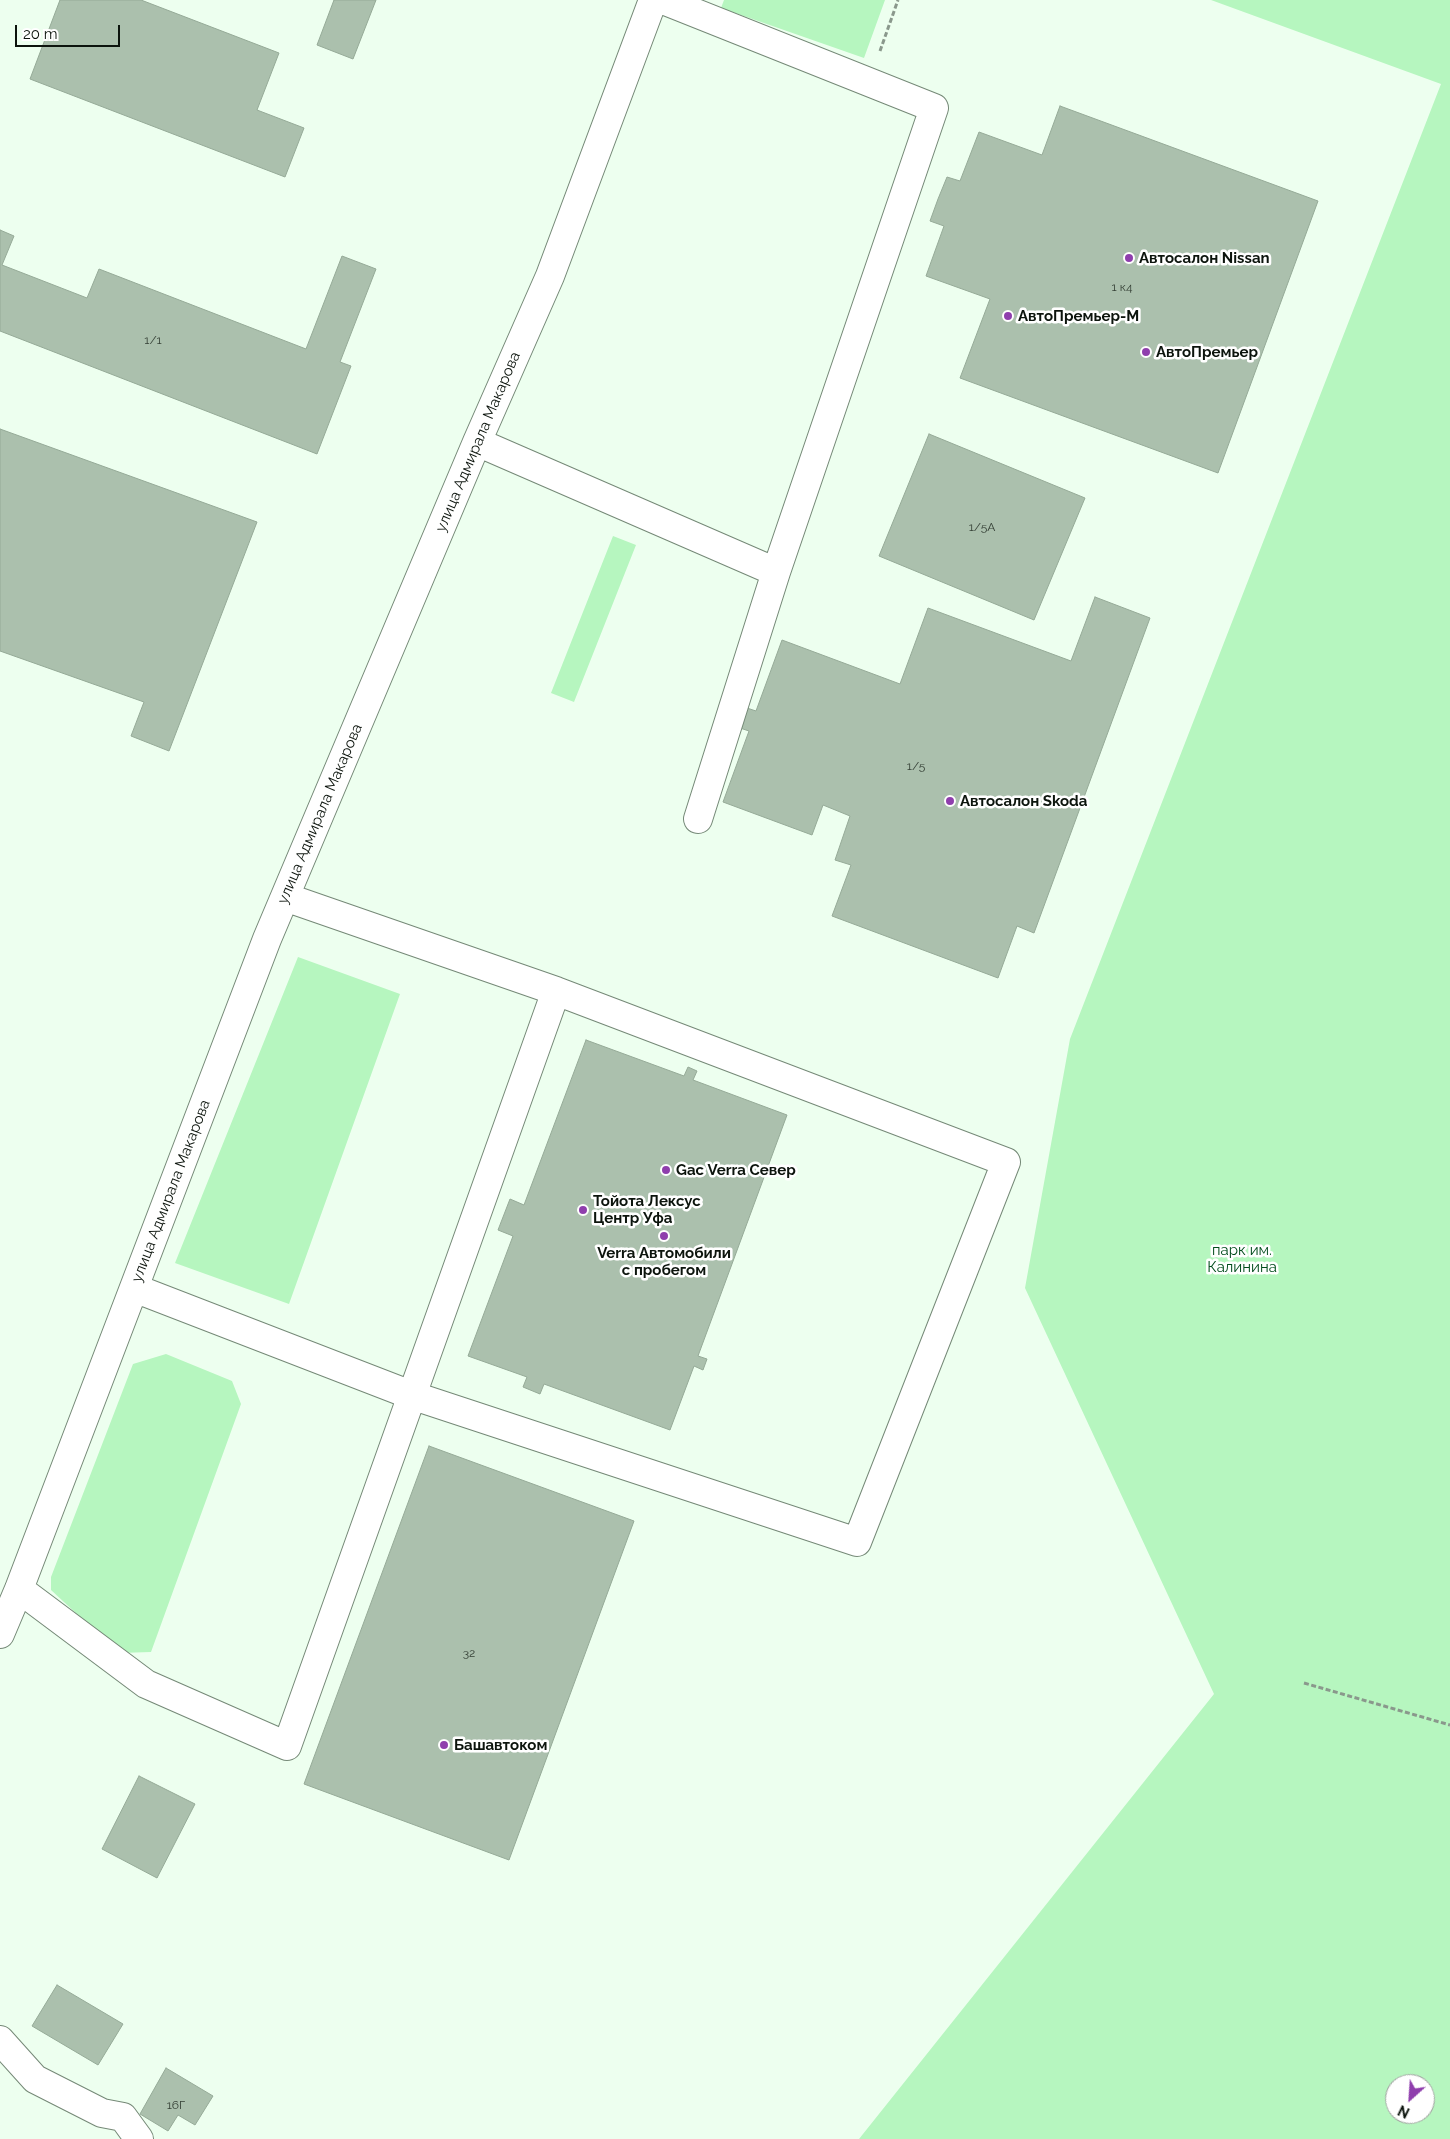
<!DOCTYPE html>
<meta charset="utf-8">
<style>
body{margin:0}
#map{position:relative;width:1450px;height:2139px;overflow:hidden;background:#edffef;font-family:Raleway,sans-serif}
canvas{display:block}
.north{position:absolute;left:1385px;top:2074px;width:50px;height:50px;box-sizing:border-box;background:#fff;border:1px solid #9ea19e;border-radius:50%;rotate:206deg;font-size:14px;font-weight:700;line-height:20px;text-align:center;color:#0c140d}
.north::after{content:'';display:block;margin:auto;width:18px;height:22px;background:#8f3ead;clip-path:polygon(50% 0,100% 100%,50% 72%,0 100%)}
.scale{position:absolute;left:15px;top:25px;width:105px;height:22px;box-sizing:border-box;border:2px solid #0c140d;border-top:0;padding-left:6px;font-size:15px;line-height:18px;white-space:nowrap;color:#0c140d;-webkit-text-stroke:4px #fff;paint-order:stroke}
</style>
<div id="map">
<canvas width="1450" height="2139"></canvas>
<div class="north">N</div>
<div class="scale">20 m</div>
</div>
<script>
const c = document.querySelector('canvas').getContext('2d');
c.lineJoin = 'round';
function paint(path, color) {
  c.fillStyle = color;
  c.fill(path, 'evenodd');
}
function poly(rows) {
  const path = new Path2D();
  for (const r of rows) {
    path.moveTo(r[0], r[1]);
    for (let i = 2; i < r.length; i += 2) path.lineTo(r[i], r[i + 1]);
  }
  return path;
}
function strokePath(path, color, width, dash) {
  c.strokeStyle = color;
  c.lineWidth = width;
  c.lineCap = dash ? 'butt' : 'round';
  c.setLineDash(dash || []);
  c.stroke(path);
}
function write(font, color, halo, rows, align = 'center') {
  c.font = font + ' Raleway,sans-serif';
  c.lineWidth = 5;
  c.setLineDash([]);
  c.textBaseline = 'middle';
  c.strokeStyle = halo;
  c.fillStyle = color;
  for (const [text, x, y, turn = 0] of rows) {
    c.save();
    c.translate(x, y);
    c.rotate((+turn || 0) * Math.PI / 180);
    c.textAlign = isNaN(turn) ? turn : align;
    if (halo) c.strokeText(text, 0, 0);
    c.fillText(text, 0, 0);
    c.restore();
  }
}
const green = poly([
 [724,0,885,0,864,58,721,8],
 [1211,0,1450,0,1450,2139,859,2139,1214,1694,1025,1288,1070,1039,1441,84],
 [1395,2084,1425,2084,1425,2114,1395,2114],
 [613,536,636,545,574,702,551,693],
 [298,957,400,994,289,1304,175,1263],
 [166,1354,232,1381,241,1404,151,1652,119,1653,51,1590,51,1577,133,1364]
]);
const building = poly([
 [60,0,141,0,279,53,257,110,304,128,285,177,30,79,60,0],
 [334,0,376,0,353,59,317,45,334,0],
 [1060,106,1318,201,1218,473,960,378,990,299,926,276,944,226,930,221,938,199,947,177,960,181,979,132,1042,155,1060,106],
 [0,230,14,236,2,265,87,298,99,269,306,349,342,256,376,269,340,362,351,366,317,454,0,331,0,230],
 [0,429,257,522,169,751,131,736,144,702,0,651,0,429],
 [929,434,1085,498,1034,620,879,556,929,434],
 [1095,597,1150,618,1034,933,1017,926,998,978,832,916,851,865,835,860,850,816,823,805,812,835,723,802,749,731,740,728,747,708,756,711,782,640,900,684,928,608,1071,661,1095,597],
 [586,1040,684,1076,688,1067,697,1071,693,1080,787,1115,698,1356,707,1359,703,1370,694,1366,670,1430,544,1384,540,1394,523,1387,527,1377,468,1356,513,1236,498,1230,510,1199,524,1205,586,1040],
 [429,1446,634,1521,509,1860,304,1784,429,1446],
 [139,1776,195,1804,157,1878,102,1849,139,1776],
 [57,1985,123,2024,98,2065,32,2026,57,1985],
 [166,2068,213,2096,195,2125,178,2115,168,2131,140,2114,166,2068]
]);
const path = poly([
 [880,51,898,0],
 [1304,1683,1450,1725]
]);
const minor = poly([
 [663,0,934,108,776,572,698,819],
 [477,442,776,572],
 [134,1288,411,1395,857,1542,1006,1162,556,991,285,897],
 [19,1589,146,1684,287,1746,556,991],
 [0,1634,19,1589,267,939,477,442,550,276,653,0],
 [0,2040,35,2079,102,2113,123,2117,139,2139]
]);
const markers = [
 [1129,258,5,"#8f3ead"],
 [1008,316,5,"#8f3ead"],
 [1146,352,5,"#8f3ead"],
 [950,801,5,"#8f3ead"],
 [666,1170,5,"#8f3ead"],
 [583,1210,5,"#8f3ead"],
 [664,1236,5,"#8f3ead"],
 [444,1745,5,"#8f3ead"]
];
const numberNames = [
 ["1 к4",1122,287],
 ["1/1",153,340],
 ["1/5А",982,527],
 ["1/5",916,766],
 ["32",469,1653],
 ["16Г",176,2105]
];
const poiNames = [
 ["Автосалон Nissan",1139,258],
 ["АвтоПремьер-М",1018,316],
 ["АвтоПремьер",1156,352],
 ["Автосалон Skoda",960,801],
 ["Gac Verra Север",676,1170],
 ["Тойота Лексус",593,1201],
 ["Центр Уфа",593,1218],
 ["Verra Автомобили",664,1253,"center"],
 ["с пробегом",664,1270,"center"],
 ["Башавтоком",454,1745]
];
const streetNames = [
 ["улица Адмирала Макарова",478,442,-67],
 ["улица Адмирала Макарова",320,814,-67],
 ["улица Адмирала Макарова",171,1191,-69]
];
const parkNames = [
 ["парк им.",1242,1250],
 ["Калинина",1242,1267]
];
paint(green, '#b6f6bf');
paint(building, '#abc0ad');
strokePath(building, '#95aa97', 1);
strokePath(minor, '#758977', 30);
strokePath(path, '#8a988c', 3, [5, 2.5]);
strokePath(minor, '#fff', 28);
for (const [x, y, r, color] of markers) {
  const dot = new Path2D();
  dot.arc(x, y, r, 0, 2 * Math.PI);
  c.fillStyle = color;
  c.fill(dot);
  strokePath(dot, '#fff', 2);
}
write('12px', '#343f35', null, numberNames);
write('bold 15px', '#0c140d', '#fff', poiNames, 'left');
write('15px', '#0c140d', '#fff', streetNames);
write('15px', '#014c1b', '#fff', parkNames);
</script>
